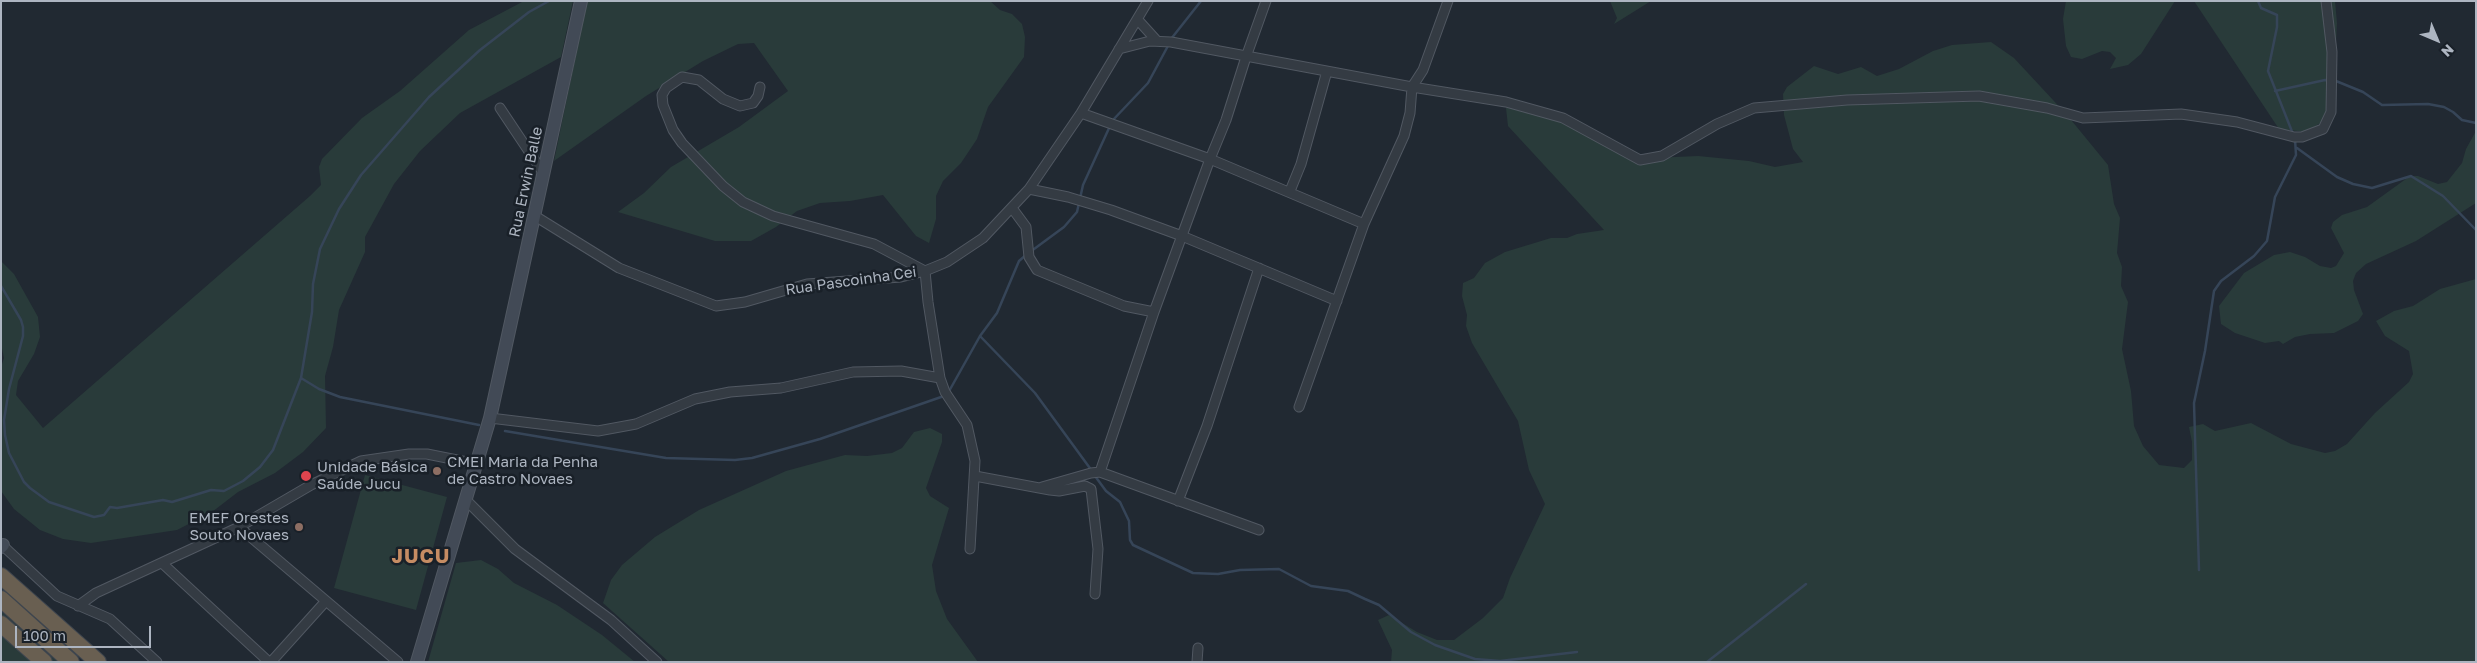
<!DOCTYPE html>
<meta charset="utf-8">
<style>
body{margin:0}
#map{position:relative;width:2477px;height:663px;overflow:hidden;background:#212932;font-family:"Golos Text",sans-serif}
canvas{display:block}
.frame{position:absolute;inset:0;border:2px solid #adb5c1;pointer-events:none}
.north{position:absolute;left:2412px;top:15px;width:50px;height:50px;-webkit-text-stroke:4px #192028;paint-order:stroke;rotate:135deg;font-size:14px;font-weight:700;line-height:20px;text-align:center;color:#adb5c1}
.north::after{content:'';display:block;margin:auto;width:18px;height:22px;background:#adb5c1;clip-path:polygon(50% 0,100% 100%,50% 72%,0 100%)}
.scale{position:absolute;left:15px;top:626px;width:136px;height:22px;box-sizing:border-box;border:2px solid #adb5c1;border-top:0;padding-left:6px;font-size:15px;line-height:18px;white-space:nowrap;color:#adb5c1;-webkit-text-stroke:4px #192028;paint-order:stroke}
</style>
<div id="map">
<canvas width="2477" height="663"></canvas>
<div class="frame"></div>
<div class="north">N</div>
<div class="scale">100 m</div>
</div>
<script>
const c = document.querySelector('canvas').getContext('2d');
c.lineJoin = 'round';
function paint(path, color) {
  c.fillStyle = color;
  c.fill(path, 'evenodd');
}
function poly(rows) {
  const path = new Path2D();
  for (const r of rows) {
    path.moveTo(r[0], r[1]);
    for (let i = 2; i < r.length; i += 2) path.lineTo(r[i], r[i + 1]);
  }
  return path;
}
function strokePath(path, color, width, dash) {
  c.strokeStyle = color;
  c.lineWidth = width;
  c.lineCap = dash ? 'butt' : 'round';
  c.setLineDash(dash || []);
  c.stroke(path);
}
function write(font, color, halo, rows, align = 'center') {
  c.font = font + ' "Golos Text",sans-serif';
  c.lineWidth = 5;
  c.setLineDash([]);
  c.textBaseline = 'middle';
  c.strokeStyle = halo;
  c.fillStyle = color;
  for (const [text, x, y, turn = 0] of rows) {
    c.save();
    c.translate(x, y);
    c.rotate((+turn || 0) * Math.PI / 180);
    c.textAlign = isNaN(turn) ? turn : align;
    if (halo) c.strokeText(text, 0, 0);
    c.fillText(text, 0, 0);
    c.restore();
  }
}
const green = poly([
 [524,1,573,1,561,57,460,113,420,151,394,184,365,237,365,252,339,310,333,347,325,376,326,428,303,452,275,473,238,492,212,512,177,530,91,543,63,539,40,530,14,509,1,491,1,367,4,358,1,344,1,261,14,274,38,317,40,337,34,354,18,381,16,395,43,428,310,196,321,185,319,167,322,159,362,118,400,91,469,30],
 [587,1,990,1,1000,10,1012,14,1022,24,1025,37,1024,57,988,107,977,139,961,163,943,181,936,196,936,219,929,243,916,236,883,195,850,201,820,203,797,211,776,227,751,241,715,241,618,212,644,193,671,167,739,127,788,91,754,43,738,44,703,61,646,96,554,161],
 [1610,1,1651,1,1614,24,1617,18],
 [2066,1,2175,1,2141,54,2128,65,2110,69,2116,58,2110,52,2102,51,2082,59,2071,57,2066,46,2063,19],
 [2194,1,2335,1,2337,23,2333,103,2322,122,2306,132,2279,129],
 [1991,42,2014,58,2067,115,2108,165,2114,204,2120,218,2117,253,2122,267,2121,286,2128,302,2122,349,2131,391,2134,426,2143,446,2159,465,2184,468,2192,460,2192,442,2189,427,2203,424,2215,431,2251,423,2291,444,2325,453,2335,451,2347,444,2375,413,2409,382,2413,374,2409,351,2385,336,2376,321,2394,311,2413,306,2440,289,2476,279,2476,662,1391,662,1392,650,1378,620,1389,615,1417,632,1437,640,1454,640,1483,618,1503,598,1510,578,1545,504,1529,470,1518,421,1472,343,1466,326,1467,315,1462,296,1463,283,1474,278,1485,263,1505,252,1551,238,1567,238,1577,234,1604,230,1508,126,1506,108,1515,100,1633,154,1653,158,1698,156,1749,161,1775,167,1803,162,1793,149,1784,115,1783,94,1787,87,1814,66,1838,74,1861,67,1877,76,1899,69,1933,51,1952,45],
 [2476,131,2476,203,2416,241,2366,264,2356,273,2353,281,2354,290,2363,314,2358,321,2334,333,2310,334,2295,337,2283,344,2279,341,2265,343,2235,333,2221,324,2219,306,2244,273,2274,255,2290,252,2305,257,2320,266,2331,268,2336,266,2344,253,2331,228,2333,222,2342,215,2367,207,2410,176,2418,176,2438,184,2447,182,2462,163,2466,149],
 [930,428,942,434,942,442,926,488,930,496,949,508,932,565,936,591,947,619,978,662,669,662,603,603,611,580,622,565,655,537,699,510,786,471,845,455,867,456,892,453,902,448,914,432],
 [365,475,447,497,416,610,334,588],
 [481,560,498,569,514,583,557,605,602,635,635,662,428,662,456,563],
 [1,611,59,662,1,662]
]);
const stream = poly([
 [2258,1,2261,8,2277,15,2277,27,2268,71,2293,134],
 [1171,39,1201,1],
 [2275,91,2325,80,2336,81,2363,92,2382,105,2428,104,2444,107,2453,112,2462,120,2476,123],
 [1112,121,1148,83,1169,44],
 [2297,148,2337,177,2353,184,2372,188,2411,176,2443,196,2476,230],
 [1030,252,1064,227,1077,212,1083,185,1110,126],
 [1,286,21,320,23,327,23,336,9,389,4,420,5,435,9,453,24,482,30,488,49,502,94,517,104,515,110,507,117,508,163,500,172,502,211,490,224,491,243,481,260,467,273,450,301,378,312,312,313,284,320,249,339,209,361,175,429,97,480,50,529,12,549,1],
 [980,336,1035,393,1092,471],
 [301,378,319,389,340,397,479,425],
 [948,393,980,336,997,313,1019,261,1026,255],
 [505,431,666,458,735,460,752,458,820,439,944,396],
 [1095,476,1106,491,1120,502,1129,521,1130,540,1133,545,1193,573,1218,574,1240,570,1279,569,1311,586,1348,591,1365,599,1379,605,1411,632,1435,645,1475,659,1500,661,1577,652],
 [2199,570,2194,403,2205,351,2214,291,2221,281,2254,256,2267,241,2275,197,2296,155,2295,139],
 [1707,662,1806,584]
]);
const street = poly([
 [1138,20,1157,41],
 [1119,49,1150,41,1171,42,1412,87,1506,102,1563,118,1640,160,1662,156,1717,124,1754,108,1847,100,1979,96,2047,108,2083,118,2181,114,2237,122,2294,137,2302,137,2323,129,2331,112,2332,52,2326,1],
 [760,87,758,96,753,103,740,106,723,99,699,80,682,77,666,88,662,95,663,105,673,130,682,143,723,186,743,202,773,216,874,244,925,271,928,302,940,378,945,392,967,425,975,461,970,549],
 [500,108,544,174],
 [1081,113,1210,159,1364,224],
 [1029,189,1068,197,1111,210,1182,236,1337,301],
 [1290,191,1301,164,1327,71],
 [1012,208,1026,227,1029,257,1037,270,1124,306,1154,312],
 [535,216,619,268,716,306,745,302,807,284,901,277,925,271,947,262,983,238,1029,189,1081,113,1148,1],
 [1299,407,1364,224,1404,136,1410,113,1412,87,1423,70,1448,1],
 [490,418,598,431,636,424,695,399,730,392,781,388,853,372,901,371,940,378],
 [975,476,1050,490,1059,491,1085,486,1091,489,1098,549,1095,594],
 [1042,487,1091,473,1100,472],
 [465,499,515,549,611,620,657,662],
 [1178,501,1207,426,1259,268],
 [239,527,398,662],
 [1259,530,1100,472,1154,312,1210,159,1226,120,1246,57,1266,1],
 [1,544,57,596,110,619,157,662],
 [162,563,269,662],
 [78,606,96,593,239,527,311,485,361,461,409,454,427,454,477,464],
 [271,662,325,602],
 [1197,662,1198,648]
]);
const secondary = poly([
 [1,547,3,545],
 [417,662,490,418,581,1]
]);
const highway = poly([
 [1,576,98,662],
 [1,599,71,662],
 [1,624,44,662]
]);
const markers = [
 [437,471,5,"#8d6e63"],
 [306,476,6,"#e0444e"],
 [299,527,5,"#8d6e63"]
];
const streetNames = [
 ["Rua Erwin Balle",526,182,-78],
 ["Rua Pascoinha Cei",851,281,-8]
];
const poiNames = [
 ["CMEI Maria da Penha",447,462],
 ["de Castro Novaes",447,479],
 ["Unidade Básica",317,467],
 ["Saúde Jucu",317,484],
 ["EMEF Orestes",289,518,"right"],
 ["Souto Novaes",289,535,"right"]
];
const districtNames = [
 ["JUCU",421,557]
];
paint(green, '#293b3a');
strokePath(stream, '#364558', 2.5);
strokePath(street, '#515862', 11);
strokePath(secondary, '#515862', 14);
strokePath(highway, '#3e454e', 18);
strokePath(street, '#343b43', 9);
strokePath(secondary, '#424a56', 12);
strokePath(highway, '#695f51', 16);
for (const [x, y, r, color] of markers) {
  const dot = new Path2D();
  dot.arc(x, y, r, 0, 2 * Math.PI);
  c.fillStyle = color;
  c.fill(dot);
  strokePath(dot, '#192028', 2);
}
write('15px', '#adb5c1', '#192028', streetNames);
write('15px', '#adb5c1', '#192028', poiNames, 'left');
c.letterSpacing = '1px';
write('bold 20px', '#c68c63', '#192028', districtNames);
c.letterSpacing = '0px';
</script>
